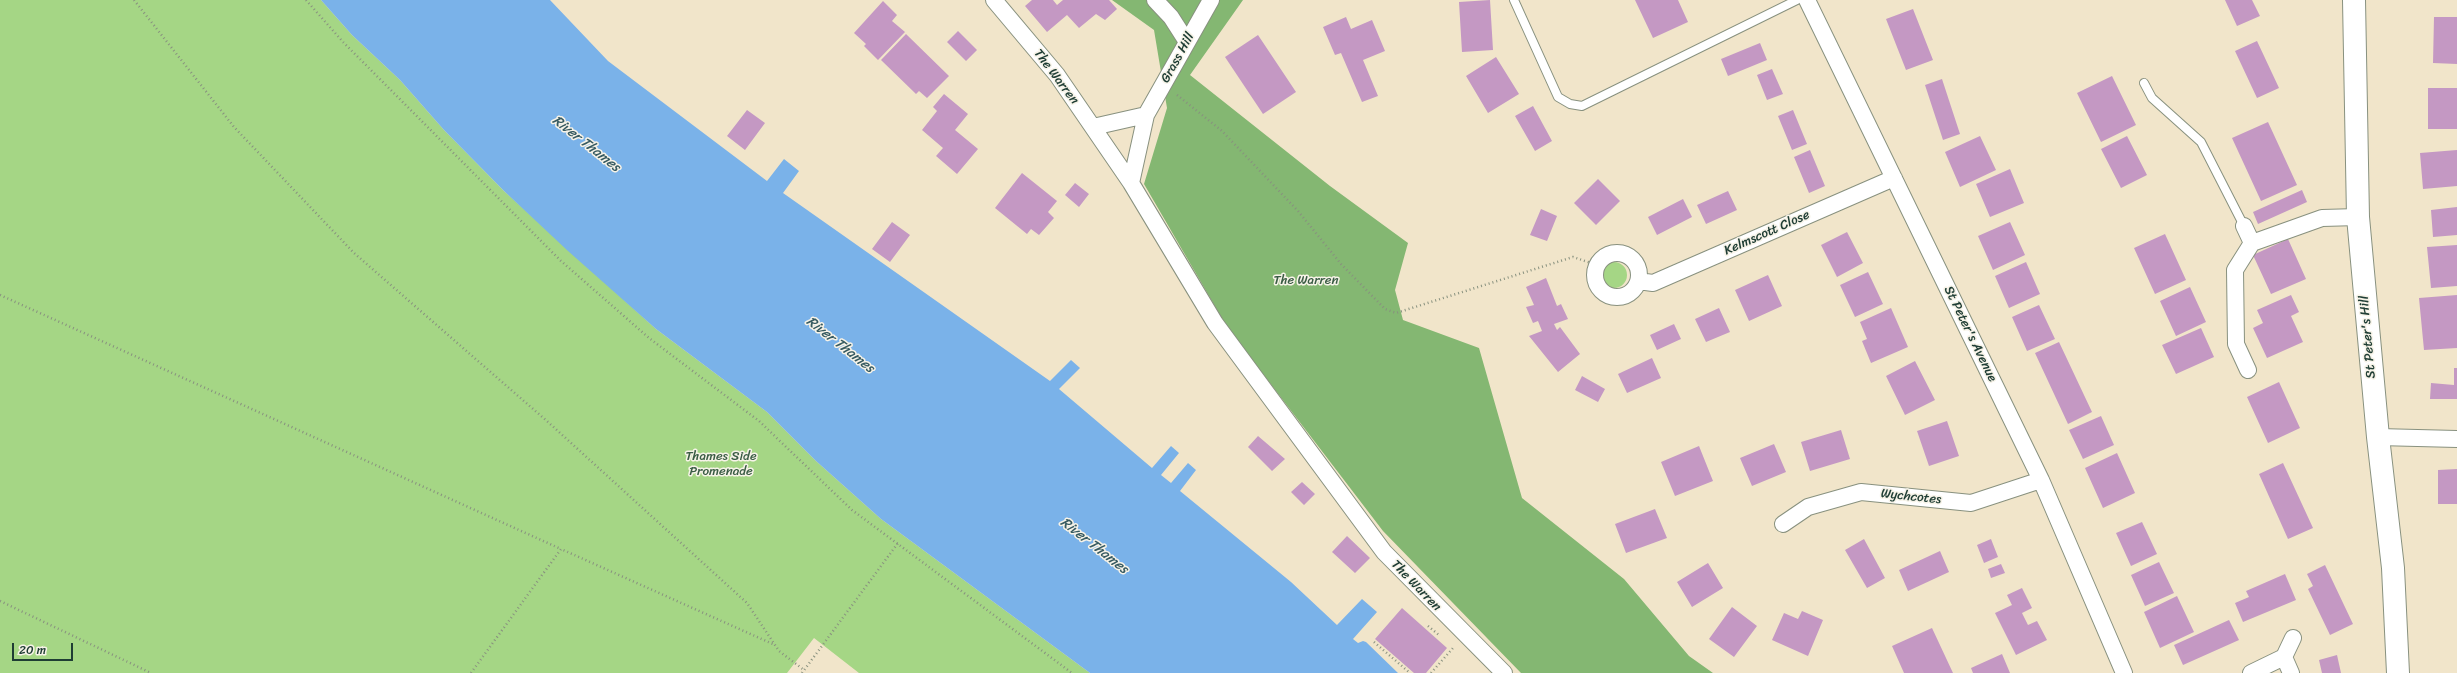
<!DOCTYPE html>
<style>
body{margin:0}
#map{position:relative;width:2457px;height:673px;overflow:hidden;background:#f1e5ca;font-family:Sriracha,sans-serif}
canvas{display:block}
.scale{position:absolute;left:12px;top:643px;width:61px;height:18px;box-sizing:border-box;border:2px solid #1f3d34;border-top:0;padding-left:5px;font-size:12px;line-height:14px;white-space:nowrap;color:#1f3d34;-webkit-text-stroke:3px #f7f3e8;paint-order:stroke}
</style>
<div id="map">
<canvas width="2457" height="673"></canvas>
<div class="scale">20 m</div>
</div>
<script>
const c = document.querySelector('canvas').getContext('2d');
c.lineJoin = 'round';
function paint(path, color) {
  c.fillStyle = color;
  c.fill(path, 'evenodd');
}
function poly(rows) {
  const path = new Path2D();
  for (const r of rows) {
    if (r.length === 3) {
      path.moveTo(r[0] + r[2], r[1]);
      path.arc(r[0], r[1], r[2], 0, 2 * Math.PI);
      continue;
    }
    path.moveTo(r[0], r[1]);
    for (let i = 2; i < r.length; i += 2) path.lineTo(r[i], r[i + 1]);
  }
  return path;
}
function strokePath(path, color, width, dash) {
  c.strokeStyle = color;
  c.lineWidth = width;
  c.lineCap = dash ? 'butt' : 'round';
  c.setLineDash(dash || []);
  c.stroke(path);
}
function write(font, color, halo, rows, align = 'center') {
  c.font = font + ' Sriracha,sans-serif';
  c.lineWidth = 3;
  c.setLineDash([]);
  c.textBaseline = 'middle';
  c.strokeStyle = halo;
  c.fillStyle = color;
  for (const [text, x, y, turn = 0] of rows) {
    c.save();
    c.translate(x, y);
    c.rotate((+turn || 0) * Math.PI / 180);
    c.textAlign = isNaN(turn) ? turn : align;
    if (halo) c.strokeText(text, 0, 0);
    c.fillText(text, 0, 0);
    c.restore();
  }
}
const green = poly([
 [0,0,321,0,352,35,400,80,444,130,504,191,656,329,767,412,816,461,881,519,1090,673,859,673,814,638,787,673,0,673],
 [1614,275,13]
]);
const forest = poly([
 [1112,0,1243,0,1190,75,1330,186,1408,243,1395,290,1403,320,1479,348,1522,498,1624,579,1689,656,1713,673,1521,673,1383,531,1227,327,1144,184,1167,108,1154,30]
]);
const water = poly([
 [321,0,550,0,608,61,767,181,784,159,799,171,783,193,1050,381,1071,360,1080,368,1059,389,1152,468,1171,446,1179,453,1161,475,1171,483,1188,463,1196,470,1180,491,1291,582,1337,625,1362,599,1377,612,1353,639,1358,643,1363,641,1366,642,1398,673,1090,673,881,519,816,461,767,412,656,329,568,251,504,191,444,130,400,80,352,35]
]);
const building = poly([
 [1032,0,1053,0,1057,5,1063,0,1109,0,1117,9,1105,20,1096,14,1079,28,1067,15,1047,32,1025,6],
 [1490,0,1493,50,1462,52,1459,2],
 [1635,0,1678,0,1688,22,1653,38],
 [2225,0,2252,0,2260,16,2237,26],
 [883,1,897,15,892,21,905,32,878,60,864,46,866,44,854,33],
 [1913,9,1933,60,1906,70,1886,19],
 [1346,17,1351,29,1372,20,1385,51,1363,60,1378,96,1362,102,1341,53,1335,55,1323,27],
 [2434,17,2457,17,2457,64,2433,63],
 [958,31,977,50,966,61,947,42],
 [906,34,949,76,927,98,919,91,916,94,881,60],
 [1258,35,1296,92,1263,114,1225,57],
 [2257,41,2279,88,2257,98,2235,51],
 [1760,43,1767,60,1728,76,1721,59],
 [1496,57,1519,94,1488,113,1466,76],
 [1772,69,1783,94,1767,100,1757,75],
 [2112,76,2136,125,2101,142,2077,93],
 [1942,79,1960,134,1943,140,1925,85],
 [2428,88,2457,88,2457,129,2428,129],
 [944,94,968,114,955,130,978,149,957,174,936,156,943,148,922,130,937,111,933,107],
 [1533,106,1552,141,1535,151,1515,116],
 [747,110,765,123,745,150,727,136],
 [1793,110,1807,144,1792,150,1778,116],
 [2268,122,2297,185,2261,201,2232,138],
 [1980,136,1996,170,1960,187,1945,152],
 [2127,136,2147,175,2121,188,2101,149],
 [1810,150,1825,186,1809,193,1794,157],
 [2457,150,2457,186,2423,189,2420,153],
 [2010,169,2024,203,1990,217,1976,184],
 [1022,173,1057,201,1048,212,1054,218,1039,235,1031,229,1027,234,995,208],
 [1598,179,1620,201,1596,225,1574,203],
 [1075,183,1089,194,1079,207,1065,195],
 [2302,190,2307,202,2258,224,2253,212],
 [1728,191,1737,210,1706,224,1697,205],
 [1683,199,1692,217,1657,235,1648,217],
 [2457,207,2457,235,2433,237,2431,210],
 [1541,209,1557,216,1547,241,1530,235],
 [892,222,910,235,890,262,872,249],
 [2010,222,2025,255,1993,270,1978,236],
 [1847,232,1863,263,1837,277,1821,245],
 [2165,234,2186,280,2155,294,2134,248],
 [2288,239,2306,279,2271,294,2253,255],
 [2457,245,2457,286,2431,288,2427,247],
 [2026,262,2040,294,2009,308,1995,276],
 [1868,272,1883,304,1855,317,1840,285],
 [1768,275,1782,306,1749,321,1735,290],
 [1546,278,1557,306,1561,304,1568,319,1554,324,1557,330,1560,327,1580,354,1558,372,1529,336,1542,331,1538,321,1533,323,1526,307,1534,305,1526,287],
 [2190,287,2206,322,2176,336,2160,301],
 [2291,295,2299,312,2291,316,2303,342,2267,358,2253,328,2263,323,2257,310],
 [2457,295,2457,348,2424,350,2419,298],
 [2039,305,2055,339,2027,351,2012,317],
 [1719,308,1730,332,1706,342,1695,319],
 [1891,308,1908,347,1871,363,1862,341,1867,339,1860,322],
 [1674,324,1681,339,1657,350,1650,335],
 [2201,328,2214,357,2176,374,2162,345],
 [2059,342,2092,412,2068,424,2035,353],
 [1652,358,1661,378,1627,393,1618,374],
 [1915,361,1935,400,1905,415,1886,376],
 [2454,368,2457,368,2457,399,2430,399,2431,383,2454,385],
 [1582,376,1605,389,1598,402,1575,390],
 [2279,382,2300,428,2268,443,2247,397],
 [2101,416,2114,445,2083,459,2069,430],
 [1947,421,1959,456,1929,466,1917,431],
 [1841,430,1850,459,1810,471,1801,442],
 [1258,436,1285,459,1272,471,1248,447],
 [1774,444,1786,472,1752,486,1740,458],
 [1699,446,1713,481,1675,496,1661,462],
 [2117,453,2135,493,2103,508,2085,468],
 [2283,463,2313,528,2288,539,2259,474],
 [2457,469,2457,504,2438,504,2438,470],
 [1302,482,1315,494,1304,505,1291,492],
 [1655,509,1667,538,1626,553,1615,524],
 [2142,522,2157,554,2131,566,2116,533],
 [1347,536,1370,558,1355,573,1332,552],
 [1864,539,1885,578,1867,588,1845,550],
 [1991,539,1998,557,1984,563,1977,545],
 [1940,551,1949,572,1908,591,1899,570],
 [2159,562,2174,593,2145,606,2131,575],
 [1708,563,1723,588,1692,607,1677,582],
 [2001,564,2005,573,1991,578,1988,569],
 [2325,565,2353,624,2330,635,2308,589,2313,586,2307,574],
 [2285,574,2296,600,2243,622,2235,603,2249,597,2246,591],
 [2022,588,2032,608,2022,613,2028,625,2037,621,2047,640,2016,655,1995,613,2012,605,2007,595],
 [2177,596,2194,632,2160,648,2144,612],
 [1732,607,1757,626,1734,657,1709,639],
 [1402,608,1447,648,1426,673,1414,673,1375,639],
 [1802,611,1823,620,1808,656,1772,640,1784,613,1798,619],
 [2229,620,2239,640,2183,665,2174,645],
 [1932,628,1953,673,1904,673,1892,646],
 [2002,654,2010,673,1973,673,1971,668],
 [2337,655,2341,673,2322,673,2319,660]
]);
const path = poly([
 [134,0,234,127,354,253,548,422,747,603,779,651,804,670],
 [306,0,343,42,561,261,649,338,759,421,852,510,1072,673],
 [1177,95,1222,131,1298,211,1341,264,1385,309,1396,313,1573,257,1597,265],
 [0,295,561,549],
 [0,601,151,673],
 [1428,626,1439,635],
 [1374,642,1410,673],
 [471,673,561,549,775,645],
 [802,673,898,543],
 [1431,673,1453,648]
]);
const lane = poly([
 [1514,0,1558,97,1570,104,1582,106,1797,0],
 [2144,83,2152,98,2201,142,2244,226]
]);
const street = poly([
 [994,0,1057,75,1131,183,1215,323,1384,552,1504,673],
 [1155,0,1171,17,1187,42],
 [1807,0,2041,480,2124,673],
 [1093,127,1146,115],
 [1131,183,1146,115,1211,0],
 [2244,226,2252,243],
 [1617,275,22],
 [1638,281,1653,283,1894,178],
 [2248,370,2236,344,2235,270,2252,243,2322,218,2358,217],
 [2378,437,2457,439],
 [1783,524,1808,507,1861,492,1971,503,2041,480],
 [2284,657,2291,673],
 [2251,673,2284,657,2293,638]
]);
const primary = poly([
 [2354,0,2358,217,2378,437,2393,568,2398,673]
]);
const streetNames = [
 ["Grass Hill",1178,58,-61],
 ["The Warren",1056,77,53],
 ["Kelmscott Close",1767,233,-24],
 ["St Peter's Avenue",1970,334,64],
 ["St Peter's Hill",2368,337,-95],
 ["Wychcotes",1911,497,6],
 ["The Warren",1416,586,46]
];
const parkNames = [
 ["The Warren",1306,281],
 ["Thames Side",721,457],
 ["Promenade",721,472]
];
const waterNames = [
 ["River Thames",586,144,38],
 ["River Thames",840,345,38],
 ["River Thames",1094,546,38]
];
paint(green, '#a5d685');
paint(forest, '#84b772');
paint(water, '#7ab2e9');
paint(building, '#c498c3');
strokePath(lane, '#88917f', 10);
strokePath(street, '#88917f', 18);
strokePath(primary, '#88917f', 24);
strokePath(path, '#88917f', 2.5, [1, 3]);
strokePath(lane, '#fff', 8);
strokePath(street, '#fff', 16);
strokePath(primary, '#fff', 22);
write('13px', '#1f3d34', '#f7f3e8', streetNames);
write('13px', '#3a5c44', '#f7f3e8', parkNames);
write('italic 14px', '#365a61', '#f7f3e8', waterNames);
</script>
